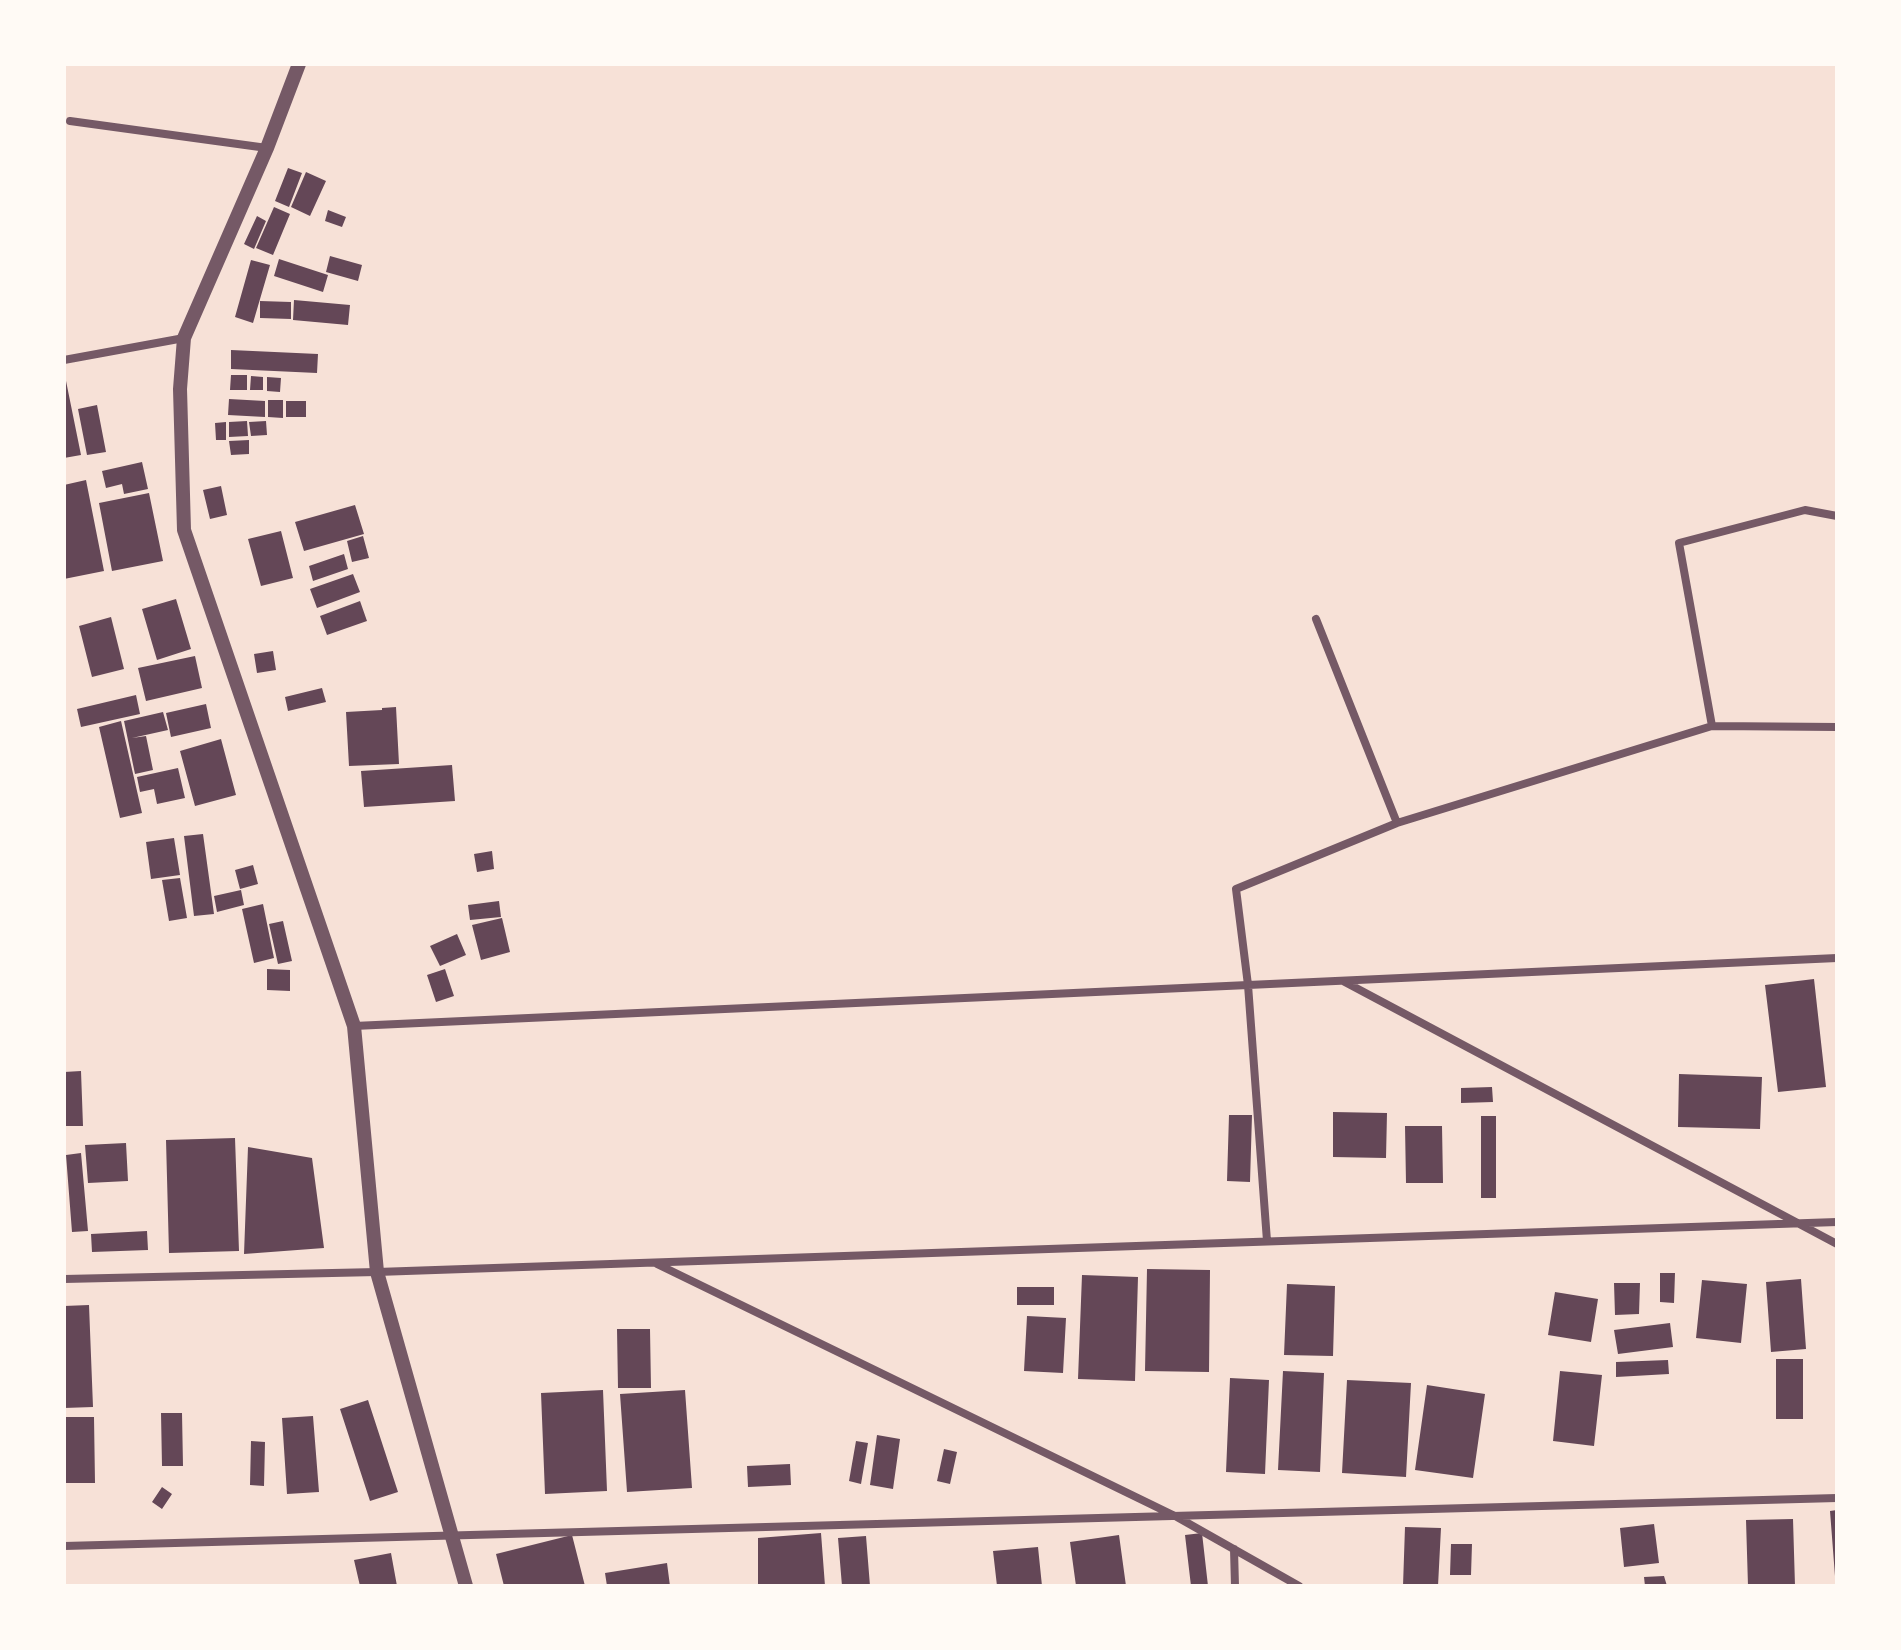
<!DOCTYPE html>
<style>
body{margin:0}
#map{position:relative;width:1901px;height:1650px;overflow:hidden;background:#f7e1d7;font-family:Figtree,sans-serif}
canvas{display:block}
.frame{position:absolute;inset:0;border:66px solid #fffaf5;pointer-events:none}
</style>
<div id="map">
<canvas width="1901" height="1650"></canvas>
<div class="frame"></div>
</div>
<script>
const c = document.querySelector('canvas').getContext('2d');
c.lineJoin = 'round';
function paint(path, color) {
  c.fillStyle = color;
  c.fill(path, 'evenodd');
}
function poly(rows) {
  const path = new Path2D();
  for (const r of rows) {
    path.moveTo(r[0], r[1]);
    for (let i = 2; i < r.length; i += 2) path.lineTo(r[i], r[i + 1]);
  }
  return path;
}
function strokePath(path, color, width, dash) {
  c.strokeStyle = color;
  c.lineWidth = width;
  c.lineCap = dash ? 'butt' : 'round';
  c.setLineDash(dash || []);
  c.stroke(path);
}
const building = poly([
 [288,168,302,173,289,207,275,201],
 [306,172,326,181,310,216,291,207],
 [274,207,290,214,273,255,256,248],
 [328,210,346,217,342,227,325,221],
 [257,216,266,221,254,249,244,244],
 [330,256,362,265,358,281,326,272],
 [279,259,328,275,323,292,274,276],
 [251,260,270,265,253,323,235,317],
 [294,300,350,305,348,325,293,320],
 [260,301,291,302,291,319,260,318],
 [231,350,318,354,317,373,231,369],
 [64,371,81,455,64,458],
 [231,375,247,375,247,390,230,390],
 [251,376,263,377,263,390,250,390],
 [267,377,281,378,280,392,267,391],
 [229,399,265,401,265,417,228,415],
 [268,400,283,400,283,418,268,417],
 [286,401,306,401,306,417,286,417],
 [97,405,106,452,87,455,78,409],
 [247,421,248,436,229,437,229,422],
 [266,421,267,435,251,436,249,422],
 [226,422,226,440,216,440,215,423],
 [249,440,249,454,231,455,229,441],
 [142,462,148,489,124,494,122,484,106,488,102,471],
 [86,480,104,571,64,579,64,485],
 [221,486,227,515,210,519,203,490],
 [149,493,163,561,112,571,99,503],
 [355,505,364,534,304,551,295,522],
 [281,531,293,578,261,586,248,539],
 [363,536,369,558,352,562,347,541],
 [344,554,348,569,313,581,309,566],
 [353,574,360,592,317,608,310,589],
 [176,599,191,649,157,660,142,609],
 [360,601,367,621,327,635,320,616],
 [111,617,124,669,92,677,79,626],
 [273,651,276,670,257,673,254,654],
 [195,656,202,688,146,701,138,668],
 [322,688,326,702,288,711,285,697],
 [136,695,140,714,81,727,77,709],
 [206,704,211,728,171,737,166,713],
 [396,707,399,764,349,766,346,712,382,710,382,708],
 [163,712,168,730,132,738,146,736,153,770,135,774,124,721],
 [121,721,142,813,120,818,99,727],
 [221,739,236,795,195,806,180,751],
 [452,765,455,801,364,807,361,771],
 [178,768,185,798,157,804,154,789,140,792,137,777],
 [203,834,214,914,194,916,184,836],
 [174,838,180,875,151,879,146,842],
 [492,851,494,869,477,872,474,854],
 [253,865,258,884,240,889,235,870],
 [180,878,187,918,169,921,162,880],
 [241,890,244,905,217,912,214,896],
 [499,901,501,917,470,920,468,905],
 [263,904,274,958,254,963,242,909],
 [502,918,510,952,481,960,472,925],
 [283,921,292,961,278,964,269,924],
 [457,934,466,955,440,966,430,946],
 [267,969,290,970,290,991,267,990],
 [445,969,454,996,436,1002,427,975],
 [1814,979,1826,1087,1778,1092,1765,985],
 [81,1071,83,1126,66,1126,64,1072],
 [1679,1074,1762,1077,1760,1129,1678,1127],
 [1492,1087,1493,1102,1461,1103,1461,1088],
 [1333,1112,1387,1113,1386,1158,1333,1157],
 [1229,1115,1252,1115,1250,1182,1227,1181],
 [1481,1116,1496,1116,1496,1198,1481,1198],
 [1405,1126,1442,1126,1443,1183,1406,1183],
 [235,1138,239,1251,169,1253,166,1140],
 [126,1143,128,1181,88,1183,85,1145],
 [248,1147,312,1158,324,1248,244,1254],
 [81,1153,88,1231,72,1232,66,1155],
 [147,1231,148,1250,92,1252,91,1234],
 [1147,1269,1210,1270,1209,1372,1145,1371],
 [1660,1273,1675,1273,1674,1303,1660,1302],
 [1082,1275,1138,1277,1135,1381,1078,1379],
 [1801,1279,1806,1349,1771,1352,1766,1282],
 [1702,1280,1747,1284,1741,1343,1696,1338],
 [1614,1283,1640,1283,1639,1314,1615,1315],
 [1287,1284,1335,1286,1333,1356,1284,1355],
 [1017,1287,1054,1287,1054,1305,1017,1305],
 [1555,1292,1598,1299,1591,1342,1548,1335],
 [89,1305,93,1407,64,1408,64,1306],
 [1027,1316,1066,1318,1063,1373,1024,1371],
 [1670,1323,1673,1347,1618,1354,1614,1330],
 [617,1329,650,1329,651,1388,618,1388],
 [1776,1359,1803,1359,1803,1419,1776,1419],
 [1668,1360,1669,1374,1616,1377,1616,1362],
 [1283,1371,1324,1373,1320,1472,1278,1470],
 [1560,1371,1602,1375,1594,1446,1553,1441],
 [1230,1378,1269,1380,1265,1474,1226,1472],
 [1347,1380,1411,1383,1406,1477,1342,1473],
 [1427,1385,1485,1394,1473,1478,1415,1470],
 [603,1390,607,1491,545,1494,541,1393],
 [685,1390,692,1488,627,1492,620,1394],
 [368,1400,398,1492,370,1501,340,1409],
 [161,1413,182,1413,183,1466,162,1466],
 [313,1416,319,1492,287,1494,282,1418],
 [64,1417,94,1417,95,1483,64,1483],
 [877,1435,900,1439,893,1489,870,1485],
 [251,1441,265,1442,264,1486,250,1485],
 [856,1441,868,1443,861,1484,849,1481],
 [944,1449,957,1452,950,1484,937,1481],
 [790,1464,791,1485,748,1487,747,1466],
 [162,1487,172,1494,162,1509,152,1502],
 [1837,1510,1837,1576,1835,1576,1830,1511],
 [1793,1519,1795,1586,1748,1586,1746,1520],
 [1654,1524,1659,1563,1624,1567,1620,1528],
 [1405,1527,1441,1528,1438,1586,1403,1586],
 [821,1533,825,1586,758,1586,758,1538],
 [1202,1533,1208,1586,1191,1586,1185,1535],
 [572,1535,585,1586,504,1586,496,1554],
 [1119,1535,1126,1586,1076,1586,1070,1542],
 [866,1536,870,1586,842,1586,838,1538],
 [1451,1544,1472,1544,1471,1575,1450,1575],
 [1038,1547,1042,1586,997,1586,993,1551],
 [391,1553,397,1586,360,1586,354,1560],
 [667,1563,670,1586,607,1586,605,1573],
 [1664,1576,1667,1586,1645,1586,1644,1577]
]);
const minor = poly([
 [70,121,267,148],
 [64,360,184,338],
 [1316,619,1397,823],
 [1712,726,1679,543,1805,510,1837,516],
 [1343,981,1837,1244],
 [354,1026,1837,958],
 [1267,1241,1248,985,1236,889,1397,823,1712,726,1837,727],
 [657,1264,1177,1517,1299,1586],
 [64,1279,377,1272,1837,1222],
 [64,1546,1837,1498],
 [1234,1549,1235,1586]
]);
const tertiary = poly([
 [299,64,267,148,184,338,180,389,184,530,354,1026,377,1272,466,1586]
]);
paint(building, '#644757');
strokePath(minor, '#755966', 8);
strokePath(tertiary, '#755966', 14);
</script>
